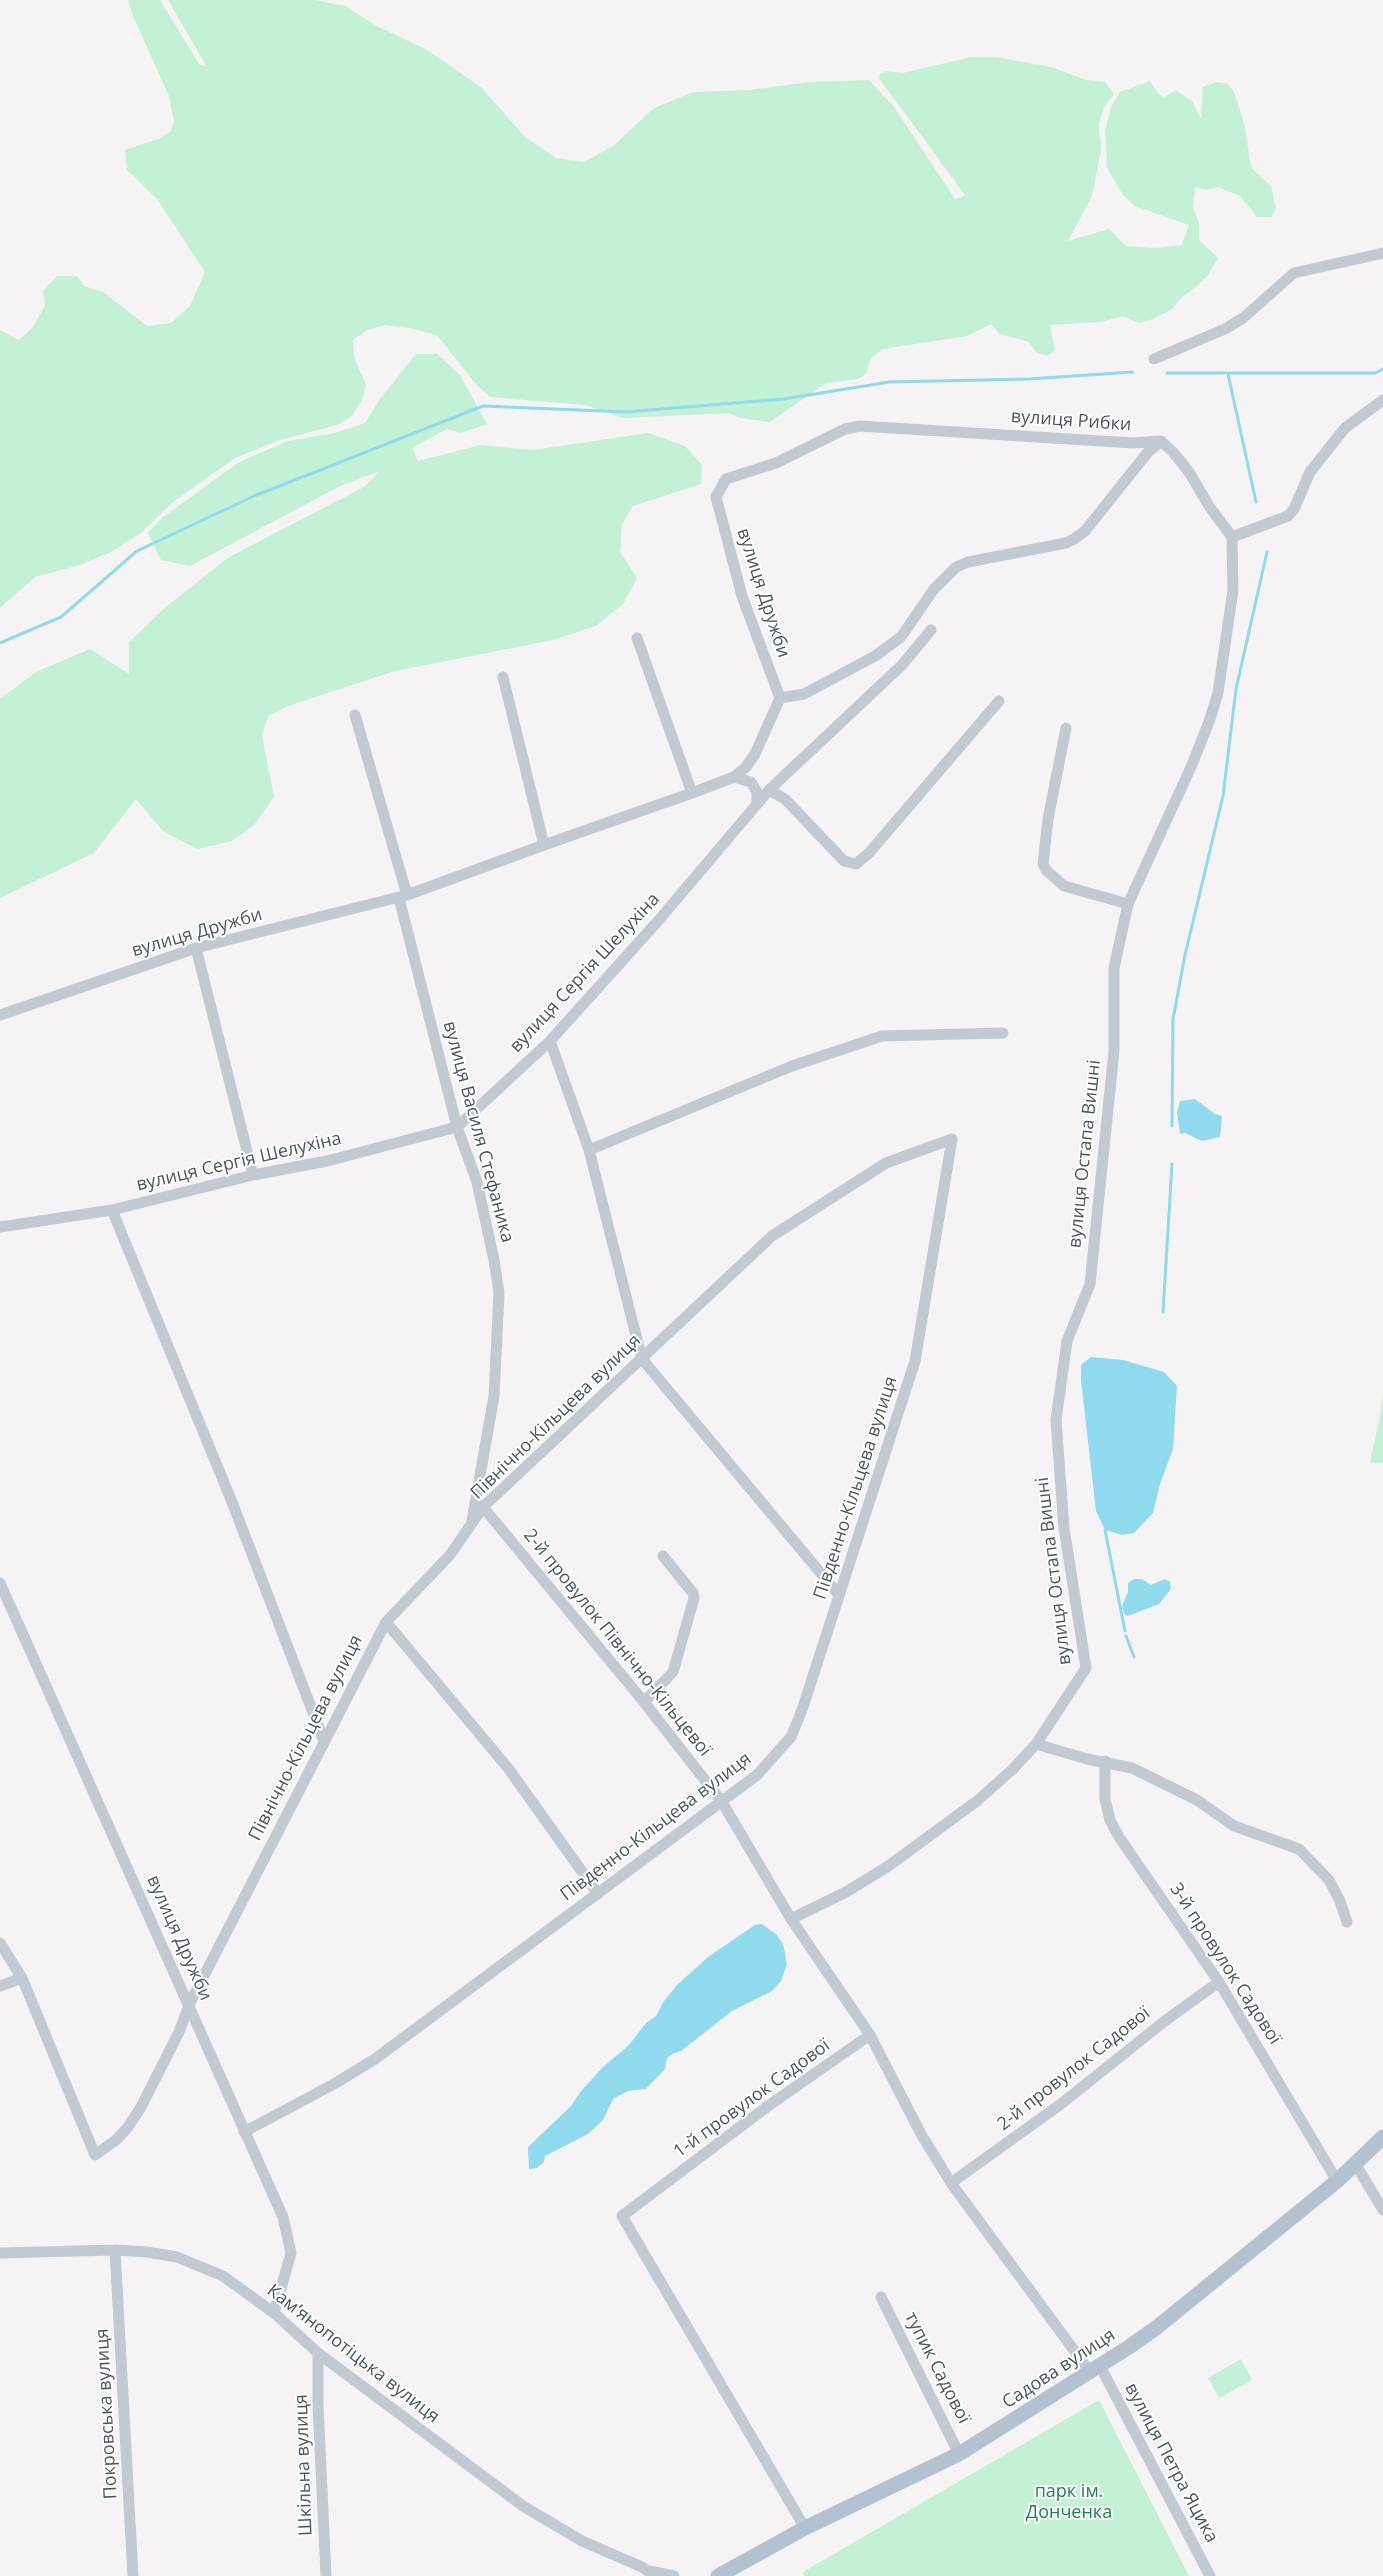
<!DOCTYPE html>
<meta charset="utf-8">
<style>
body{margin:0}
canvas{display:block;background:#f5f3f3}
</style>
<canvas width="1383" height="2576"></canvas>
<script>
const c = document.querySelector('canvas').getContext('2d');
c.lineJoin = 'round';
function paint(path, color) {
  c.fillStyle = color;
  c.fill(path, 'evenodd');
}
function poly(rows) {
  const path = new Path2D();
  for (const r of rows) {
    path.moveTo(r[0], r[1]);
    for (let i = 2; i < r.length; i += 2) path.lineTo(r[i], r[i + 1]);
  }
  return path;
}
function strokePath(path, color, width, dash) {
  c.strokeStyle = color;
  c.lineWidth = width;
  c.lineCap = dash ? 'butt' : 'round';
  c.setLineDash(dash || []);
  c.stroke(path);
}
function write(font, color, halo, rows, align = 'center') {
  c.font = font + ' "Open Sans",sans-serif';
  c.lineWidth = 4;
  c.setLineDash([]);
  c.textBaseline = 'middle';
  c.strokeStyle = halo;
  c.fillStyle = color;
  for (const [text, x, y, turn = 0] of rows) {
    c.save();
    c.translate(x, y);
    c.rotate((+turn || 0) * Math.PI / 180);
    c.textAlign = isNaN(turn) ? turn : align;
    if (halo) c.strokeText(text, 0, 0);
    c.fillText(text, 0, 0);
    c.restore();
  }
}
const green = poly([
 [128,0,160,0,199,64,207,67,168,0,315,0,345,6,375,25,427,50,482,88,525,137,556,158,584,162,613,146,654,108,693,92,750,90,809,82,869,80,894,107,955,199,965,195,879,78,880,74,886,71,903,73,971,57,996,57,1051,67,1086,80,1105,82,1114,94,1104,107,1099,124,1101,150,1092,196,1068,241,1109,229,1126,246,1156,248,1182,245,1189,225,1135,206,1123,195,1107,168,1105,130,1111,107,1120,92,1150,81,1158,94,1164,97,1176,90,1186,97,1192,101,1201,119,1203,87,1217,82,1228,84,1234,92,1245,127,1250,162,1253,170,1271,186,1276,208,1271,217,1257,217,1240,196,1218,187,1207,190,1195,187,1193,207,1199,223,1199,240,1218,258,1208,275,1196,287,1183,296,1172,309,1153,319,1139,323,1122,316,1101,322,1050,325,1055,350,1047,356,1036,352,1029,342,1000,334,991,324,967,336,883,349,871,358,866,374,858,379,826,383,770,422,740,418,729,413,624,418,585,405,490,397,475,383,438,336,411,328,385,325,367,330,353,340,354,357,366,385,362,400,351,417,337,425,280,440,235,458,173,502,141,533,111,552,80,565,35,577,0,608,0,330,19,340,32,328,45,306,43,291,57,276,77,276,84,286,103,292,147,326,171,323,190,306,205,272,157,199,127,170,125,150,161,138,171,131,174,122,169,96,133,16],
 [416,354,437,354,460,375,487,424,461,433,447,429,412,448,418,461,481,445,533,450,648,433,685,446,702,465,701,484,633,506,622,524,620,552,637,578,623,604,596,626,553,640,395,671,288,706,268,716,262,735,274,797,254,825,232,841,197,849,163,831,136,799,94,853,0,898,0,699,36,672,90,649,129,674,129,642,167,606,229,557,364,487,380,471,340,486,190,566,161,560,148,533,162,518,239,462,288,441,335,433,365,423,380,399],
 [1383,1393,1383,1463,1370,1463,1381,1411],
 [1241,2359,1252,2380,1219,2398,1208,2378],
 [1099,2400,1189,2576,804,2576,803,2572]
]);
const water = poly([
 [1195,1099,1215,1114,1222,1116,1220,1137,1202,1141,1185,1133,1180,1134,1177,1112,1180,1101],
 [1091,1357,1123,1360,1164,1372,1177,1386,1173,1449,1160,1484,1153,1513,1134,1533,1122,1535,1105,1530,1096,1511,1081,1380,1081,1365],
 [1134,1579,1142,1579,1151,1585,1165,1579,1170,1582,1171,1589,1159,1604,1128,1616,1124,1614,1122,1606,1128,1592,1128,1583],
 [762,1924,776,1934,783,1944,787,1964,781,1981,772,1991,732,2011,681,2051,674,2053,667,2058,665,2069,646,2089,628,2091,613,2099,603,2120,588,2134,545,2156,544,2162,537,2168,529,2169,528,2147,571,2106,581,2091,602,2068,629,2045,646,2023,656,2016,664,2001,677,1985,708,1957,755,1925]
]);
const stream = poly([
 [1167,373,1375,373,1383,369],
 [1228,374,1256,502],
 [0,643,61,617,137,551,254,496,483,406,625,412,784,399,889,382,1029,379,1133,372],
 [1172,1126,1173,1019,1185,955,1223,796,1236,689,1267,552],
 [1163,1312,1172,1164],
 [1105,1530,1125,1631],
 [1126,1636,1134,1657]
]);
const minor = poly([
 [1154,359,1225,329,1243,318,1294,273,1383,253],
 [1232,537,1288,516,1294,509,1310,472,1345,428,1383,400],
 [637,638,692,793,734,777,746,767,755,754,780,698,742,596,716,497,726,479,776,463,845,429,860,426,1133,443,1161,441],
 [503,677,544,845,692,793],
 [780,698,804,694,875,656,901,637,934,589,956,567,968,562,1066,543,1074,539,1085,531,1148,452,1161,441],
 [355,715,407,895,544,845],
 [1066,728,1048,819,1043,864,1046,870,1064,886,1128,904,1191,767,1209,722,1218,693,1233,590,1232,537,1209,506,1189,472,1173,452,1161,441],
 [734,777,751,782,757,792,757,804],
 [769,790,785,799,844,861,856,864,869,853,999,701],
 [399,898,457,1127,477,1182,494,1260,499,1293,494,1396,472,1521],
 [196,948,253,1175],
 [0,1015,196,948,407,895],
 [550,1041,589,1150,642,1359,839,1595],
 [589,1150,792,1066,882,1036,1003,1033],
 [112,1210,232,1502,324,1741],
 [0,1227,112,1210,253,1175,327,1161,457,1127,550,1041,658,921,769,790,902,665,931,630],
 [483,1507,644,1702,722,1802,791,1919,870,2035,921,2134,951,2183,1090,2372],
 [0,1583,283,2217,291,2253,274,2313],
 [386,1622,508,1768,598,1894],
 [644,1702,673,1672,694,1598,693,1593,663,1556],
 [1036,1744,1087,1759,1132,1768,1197,1800,1234,1826,1299,1849,1329,1880,1340,1901,1347,1922],
 [1105,1761,1105,1799,1110,1820,1119,1837,1219,1982,1337,2181],
 [791,1919,846,1892,887,1867,977,1801,1013,1769,1036,1744,1086,1668,1064,1528,1056,1420,1067,1341,1090,1284,1114,1051,1114,968,1128,904],
 [0,1943,22,1978,95,2155,116,2140,128,2127,141,2107,179,2032,190,2003,386,1622,450,1555,483,1507,772,1236,886,1163,952,1139,915,1361,802,1710,791,1737,757,1775,375,2059,334,2084,244,2132],
 [0,1986,22,1978],
 [1356,2165,1383,2210],
 [951,2183,1061,2104,1166,2020,1219,1982],
 [115,2250,133,2576],
 [0,2253,115,2250,147,2252,177,2257,223,2276,274,2313,318,2353,523,2506,582,2541,642,2567,655,2576],
 [881,2297,959,2454],
 [318,2353,318,2405,326,2576],
 [1100,2366,1210,2576],
 [805,2528,622,2216,768,2106,870,2035],
 [649,2571,674,2576]
]);
const major = poly([
 [718,2576,805,2528,959,2454,1129,2347,1156,2328,1337,2181,1383,2137]
]);
const streetNames = [
 ["вулиця Рибки",1071,421,4],
 ["вулиця Дружби",763,593,72],
 ["вулиця Дружби",197,933,-16],
 ["вулиця Сергія Шелухіна",585,973,-47],
 ["вулиця Василя Стефаника",478,1132,75],
 ["вулиця Остапа Вишні",1085,1154,-84],
 ["вулиця Сергія Шелухіна",239,1162,-13],
 ["Північно-Кільцева вулиця",556,1417,-44],
 ["Південно-Кільцева вулиця",856,1488,-72],
 ["вулиця Остапа Вишні",1054,1571,-97],
 ["2-й провулок Північно-Кільцевої",617,1643,51],
 ["Північно-Кільцева вулиця",306,1738,-63],
 ["Південно-Кільцева вулиця",656,1827,-37],
 ["вулиця Дружби",179,1938,66],
 ["3-й провулок Садової",1225,1964,57],
 ["2-й провулок Садової",1074,2069,-38],
 ["1-й провулок Садової",752,2099,-36],
 ["Камʼянопотіцька вулиця",353,2354,38],
 ["тупик Садової",937,2368,63],
 ["Садова вулиця",1059,2369,-33],
 ["Покровська вулиця",107,2414,-93],
 ["вулиця Петра Яцика",1171,2463,62],
 ["Шкільна вулиця",304,2465,-92]
];
const parkNames = [
 ["парк ім.",1069,2492],
 ["Донченка",1069,2513]
];
paint(green, '#c3f1d5');
paint(water, '#90daee');
strokePath(stream, '#90daee', 3);
strokePath(minor, '#c1cad2', 11);
strokePath(major, '#b3c2d1', 15);
write('18px', '#4a5661', '#fff', streetNames);
write('18px', '#17864f', '#fff', parkNames);
</script>
